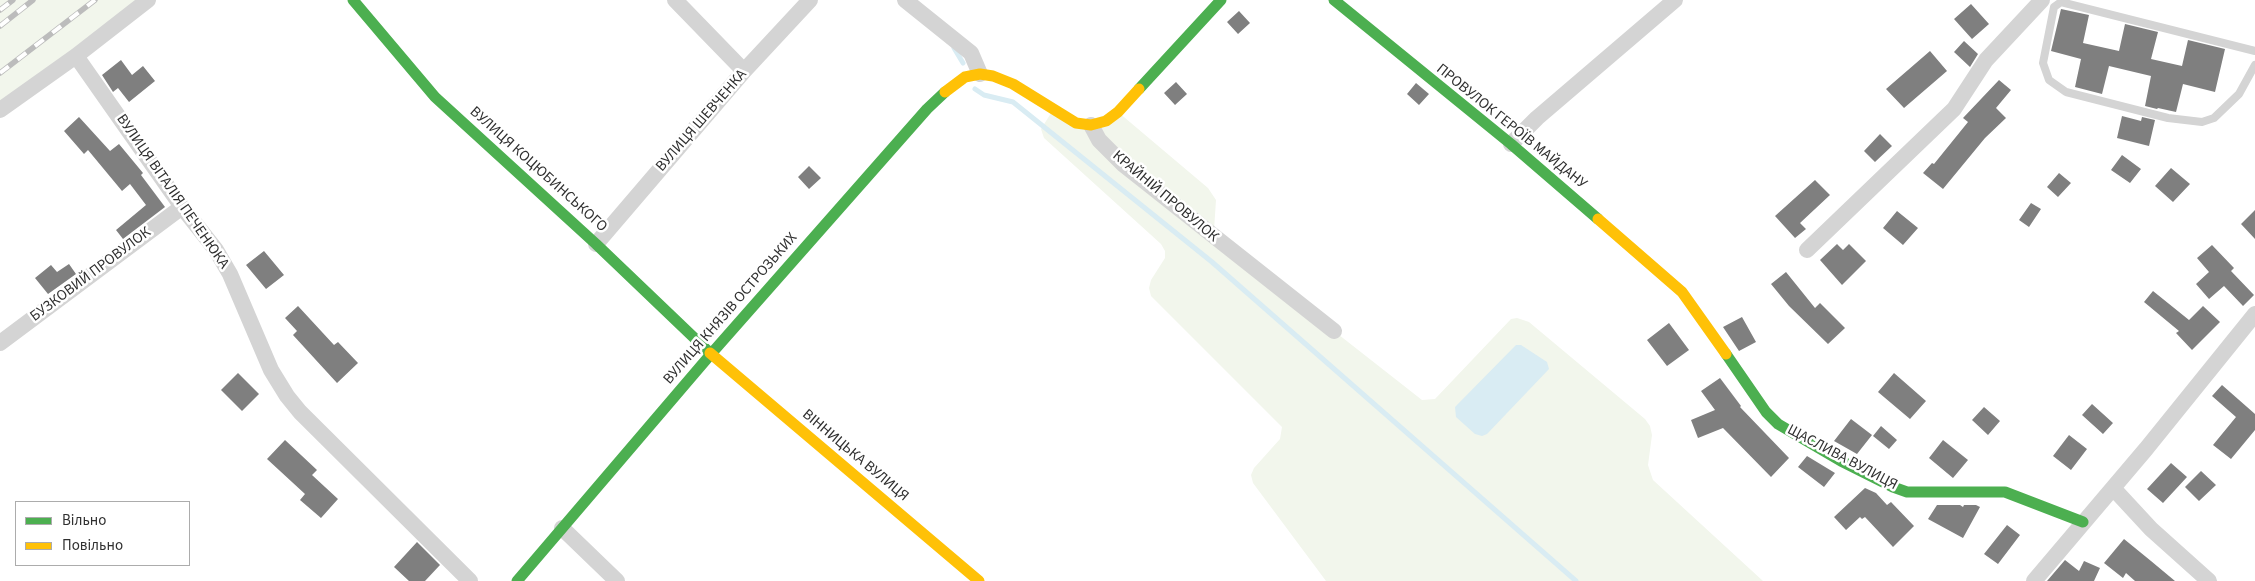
<!DOCTYPE html>
<meta charset="utf-8">
<style>
body{margin:0}
#map{position:relative;width:2255px;height:581px;overflow:hidden;background:#fff;font-family:"Source Sans 3",sans-serif}
canvas{display:block}
.legend{position:absolute;left:15px;top:501px;width:175px;height:65px;box-sizing:border-box;background:#fff;border:1px solid #acacac;margin:0;padding:6px 9px;list-style:none;font-size:15px;color:#303030}
.legend li{display:flex;align-items:center;gap:10px;height:25px}
.legend b{width:25px;border:1px solid #acacac}
</style>
<div id="map">
<canvas width="2255" height="581"></canvas>
<ul class="legend">
<li><b style="height:6px;background:#4caf50"></b>Вільно</li>
<li><b style="height:6px;background:#ffc107"></b>Повільно</li>
</ul>
</div>
<script>
const c = document.querySelector('canvas').getContext('2d');
c.lineJoin = 'round';
function paint(path, color) {
  c.fillStyle = color;
  c.fill(path, 'evenodd');
}
function poly(rows) {
  const path = new Path2D();
  for (const r of rows) {
    path.moveTo(r[0], r[1]);
    for (let i = 2; i < r.length; i += 2) path.lineTo(r[i], r[i + 1]);
  }
  return path;
}
function strokePath(path, color, width, dash) {
  c.strokeStyle = color;
  c.lineWidth = width;
  c.lineCap = dash ? 'butt' : 'round';
  c.setLineDash(dash || []);
  c.stroke(path);
}
function write(font, color, halo, rows, align = 'center') {
  c.font = font + ' "Source Sans 3",sans-serif';
  c.lineWidth = 5;
  c.setLineDash([]);
  c.textBaseline = 'middle';
  c.strokeStyle = halo;
  c.fillStyle = color;
  for (const [text, x, y, turn = 0] of rows) {
    c.save();
    c.translate(x, y);
    c.rotate((+turn || 0) * Math.PI / 180);
    c.textAlign = isNaN(turn) ? turn : align;
    if (halo) c.strokeText(text, 0, 0);
    c.fillText(text, 0, 0);
    c.restore();
  }
}
const green = poly([
 [0,0,147,0,0,110],
 [1053,110,1076,123,1118,112,1208,188,1216,200,1214,230,1334,331,1422,400,1435,399,1511,319,1517,318,1529,322,1645,419,1650,426,1652,435,1648,465,1653,480,1763,581,1326,581,1253,483,1251,475,1254,468,1280,439,1282,427,1151,296,1149,288,1151,280,1165,258,1165,251,1161,244,1044,138,1041,129]
]);
const water = poly([
 [1516,345,1521,345,1547,362,1549,369,1487,434,1482,436,1475,434,1456,417,1455,407]
]);
const stream = poly([
 [954,48,963,63],
 [975,89,984,95,1013,102,1212,262,1576,581]
]);
const building = poly([
 [1971,4,1989,24,1972,39,1954,19],
 [2061,9,2089,15,2083,43,2119,51,2125,24,2158,32,2151,59,2182,66,2188,40,2225,49,2215,92,2183,84,2176,112,2158,108,2157,109,2145,106,2151,76,2109,66,2102,94,2075,87,2081,59,2051,51],
 [1239,11,1250,23,1238,34,1227,22],
 [1964,41,1978,54,1970,67,1954,52],
 [1930,51,1947,71,1904,108,1886,89],
 [121,60,132,75,143,66,155,81,129,102,118,88,113,92,102,75],
 [1999,80,2011,90,1996,108,2006,118,1985,138,1943,189,1923,173,1932,163,1934,164,1968,122,1963,118],
 [1176,82,1187,94,1175,105,1164,93],
 [1416,83,1429,94,1419,105,1407,94],
 [2122,116,2141,121,2142,117,2155,120,2149,146,2117,138],
 [79,117,110,151,119,144,143,173,141,175,165,207,123,239,116,230,146,205,130,184,122,191,88,150,84,154,64,131],
 [1880,134,1892,146,1875,162,1864,151],
 [2122,155,2141,169,2130,183,2111,170],
 [809,166,821,178,809,189,798,177],
 [2171,168,2190,184,2173,202,2155,186],
 [2059,173,2071,183,2058,197,2047,187],
 [1815,180,1830,195,1800,223,1806,229,1795,238,1775,216],
 [2031,203,2041,209,2029,227,2019,220],
 [2255,210,2255,239,2241,224],
 [1897,211,1918,228,1903,245,1883,228],
 [1837,244,1843,250,1849,244,1866,261,1842,285,1820,260],
 [2212,245,2234,268,2231,271,2254,295,2243,306,2224,286,2209,299,2196,284,2209,272,2197,258],
 [264,251,284,275,266,289,246,265],
 [69,264,76,274,48,294,35,278,51,265,57,272],
 [1786,272,1815,308,1820,303,1845,328,1828,344,1789,306,1771,284],
 [2153,291,2189,320,2203,306,2220,322,2192,350,2176,333,2179,331,2144,302],
 [298,306,334,345,338,342,358,363,337,383,293,335,297,331,285,318],
 [1742,317,1756,342,1739,351,1723,327],
 [1669,323,1689,350,1667,366,1647,340],
 [238,373,259,394,242,411,221,390],
 [1894,373,1926,401,1910,419,1878,392],
 [1720,378,1741,406,1740,407,1789,458,1771,477,1723,428,1698,438,1691,420,1715,410,1701,391],
 [2222,385,2255,414,2255,430,2231,459,2213,445,2236,417,2212,396],
 [2092,404,2113,423,2103,434,2082,415],
 [1984,407,2000,421,1988,435,1972,420],
 [1851,419,1872,435,1857,454,1834,441],
 [1881,426,1897,440,1889,449,1873,436],
 [2069,435,2087,449,2071,470,2053,456],
 [285,440,317,470,312,475,338,499,321,518,300,500,305,494,267,459],
 [1943,440,1968,460,1953,478,1929,458],
 [1807,456,1835,473,1824,487,1798,467],
 [2171,463,2187,477,2163,503,2147,489],
 [2201,471,2216,485,2199,501,2185,487],
 [1865,488,1876,493,1887,505,1891,502,1914,526,1893,547,1865,517,1862,519,1860,517,1846,530,1834,517],
 [1937,505,1960,505,1963,507,1964,505,1976,505,1980,507,1963,538,1928,519],
 [2007,525,2020,535,1998,564,1984,554],
 [2124,539,2151,561,2175,581,2135,581,2126,573,2123,578,2104,563],
 [417,542,440,565,425,581,409,581,394,567],
 [2065,560,2079,571,2084,561,2100,568,2094,581,2047,581]
]);
const lane = poly([
 [2255,51,2061,2,2054,7,2043,63,2049,80,2066,92,2168,118,2202,122,2214,118,2239,94,2255,65]
]);
const street = poly([
 [675,0,744,71],
 [905,0,971,53,980,74],
 [76,56,182,207,216,250,230,274,271,370,287,396,300,412,470,581],
 [0,110,76,56,148,0],
 [1091,125,1099,140,1124,165,1334,331],
 [1511,144,1537,118,1675,0],
 [596,244,744,71,810,0],
 [1807,250,1954,109,1986,60,2042,0],
 [0,343,182,207],
 [2113,488,2151,529,2209,581],
 [562,528,617,581],
 [2034,581,2146,449,2255,314]
]);
const fast = poly([
 [353,0,435,97,596,244,710,353],
 [1334,0,1511,144,1598,219],
 [1139,89,1221,0],
 [1726,354,1766,412,1778,424,1841,461,1893,487,1907,492,2005,492,2083,522],
 [517,581,711,354,927,109,945,92]
]);
const slow = poly([
 [945,92,965,77,980,74,993,76,1013,84,1076,123,1091,125,1106,121,1118,112,1139,89],
 [1598,219,1682,292,1726,354],
 [710,353,979,581]
]);
const rail = poly([
 [0,10,13,0],
 [0,26,33,0],
 [0,73,95,0]
]);
const streetNames = [
 ["ВУЛИЦЯ ШЕВЧЕНКА",702,121,-49],
 ["ПРОВУЛОК ГЕРОЇВ МАЙДАНУ",1511,127,39],
 ["ВУЛИЦЯ КОЦЮБИНСЬКОГО",538,170,42],
 ["ВУЛИЦЯ ВІТАЛІЯ ПЕЧЕНЮКА",172,192,55],
 ["КРАЙНІЙ ПРОВУЛОК",1165,197,40],
 ["БУЗКОВИЙ ПРОВУЛОК",91,275,-37],
 ["ВУЛИЦЯ КНЯЗІВ ОСТРОЗЬКИХ",731,309,-49],
 ["ВІННИЦЬКА ВУЛИЦЯ",855,456,40],
 ["ЩАСЛИВА ВУЛИЦЯ",1842,458,28]
];
paint(green, '#f2f6ec');
paint(water, '#d9ecf3');
strokePath(stream, '#d9ecf3', 5);
paint(building, '#7f7f7f');
strokePath(lane, '#d4d4d4', 8);
strokePath(street, '#d4d4d4', 16);
strokePath(fast, '#4caf50', 11);
strokePath(slow, '#ffc107', 11);
strokePath(rail, '#bcbcbc', 5.5);
strokePath(rail, '#fff', 4, [11]);
write('15px', '#303030', '#fff', streetNames);
</script>
